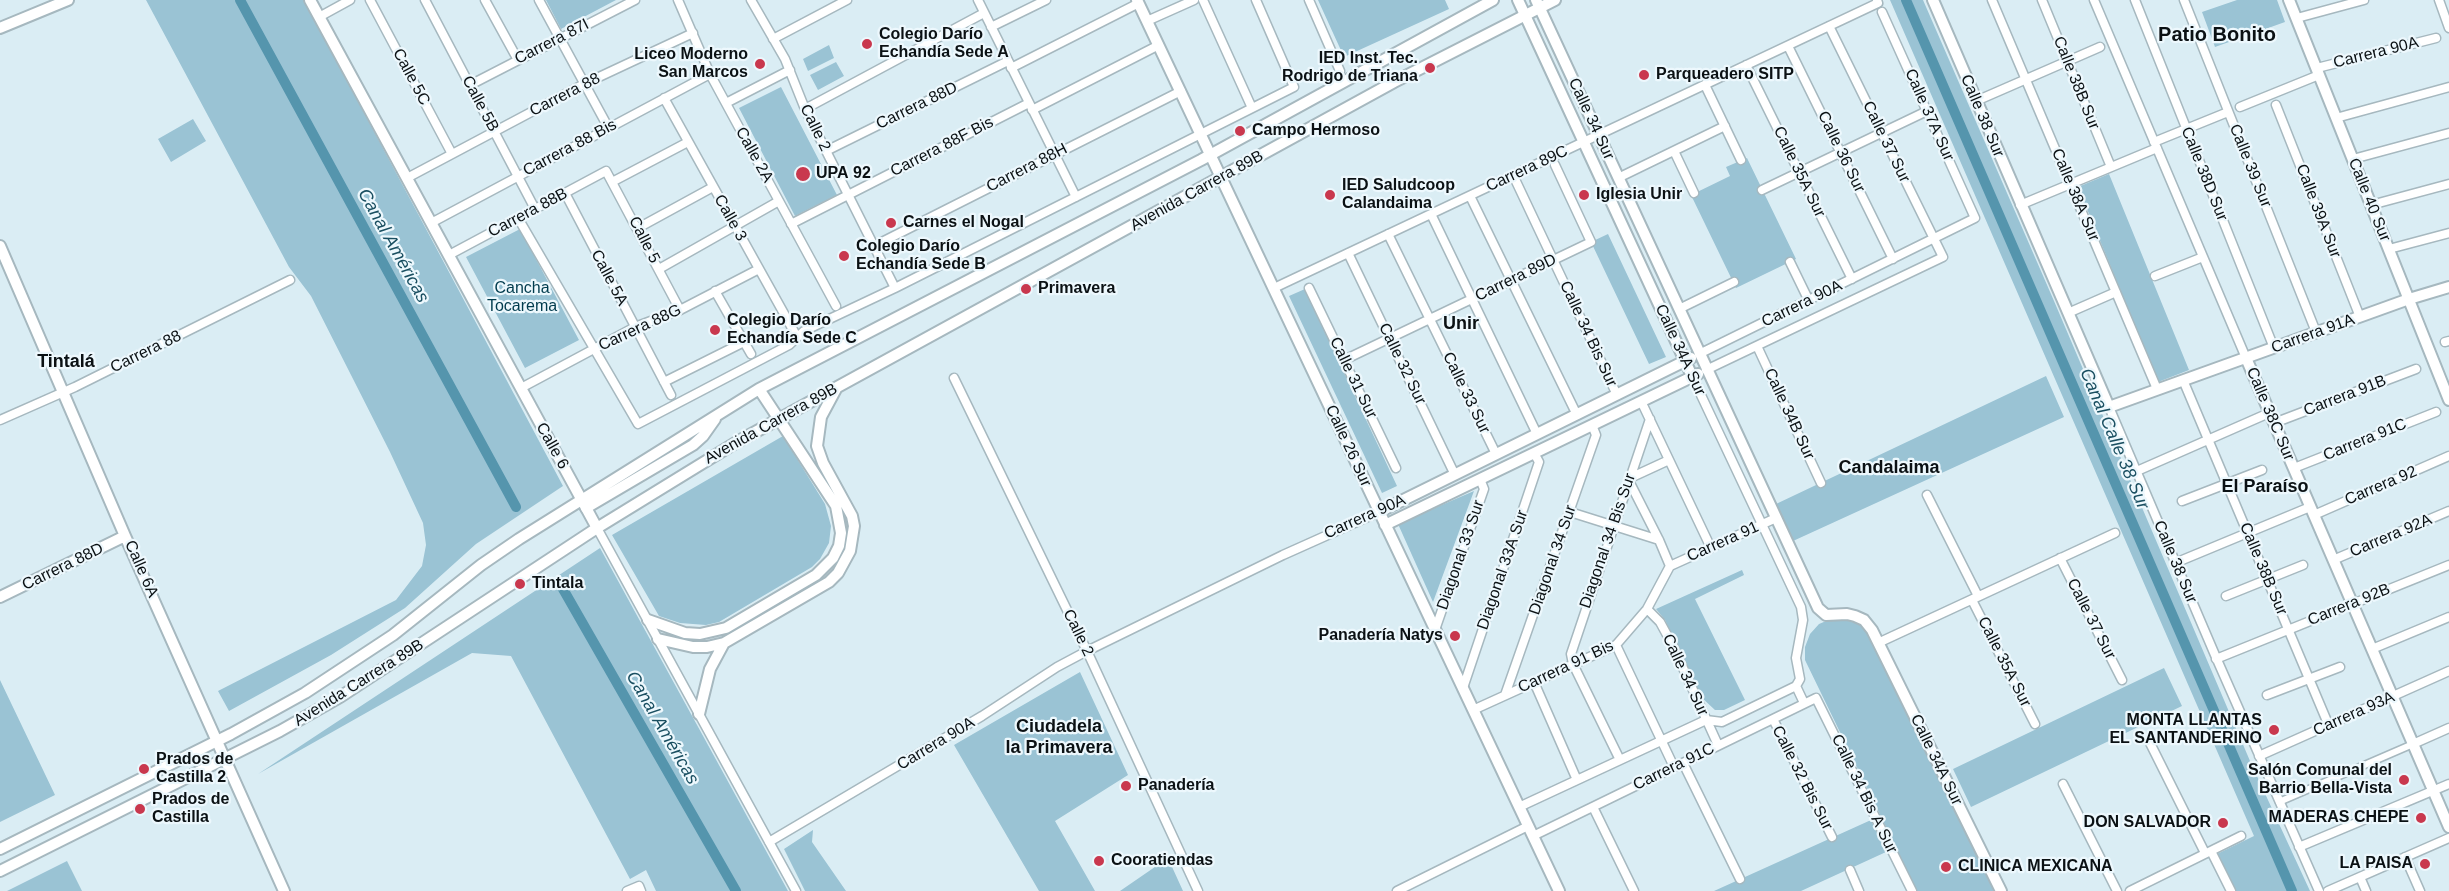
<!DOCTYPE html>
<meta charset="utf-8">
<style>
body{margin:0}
canvas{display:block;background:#daedf4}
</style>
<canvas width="2449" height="891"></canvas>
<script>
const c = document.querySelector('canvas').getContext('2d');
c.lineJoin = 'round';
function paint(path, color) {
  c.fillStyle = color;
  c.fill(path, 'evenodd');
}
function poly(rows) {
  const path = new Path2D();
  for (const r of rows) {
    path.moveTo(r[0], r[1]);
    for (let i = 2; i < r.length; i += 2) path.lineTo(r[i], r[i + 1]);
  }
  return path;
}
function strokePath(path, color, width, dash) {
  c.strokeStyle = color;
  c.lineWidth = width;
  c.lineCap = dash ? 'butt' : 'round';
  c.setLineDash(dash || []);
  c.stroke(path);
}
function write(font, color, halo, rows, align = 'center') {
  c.font = font + ' Arial,sans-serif';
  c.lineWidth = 4.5;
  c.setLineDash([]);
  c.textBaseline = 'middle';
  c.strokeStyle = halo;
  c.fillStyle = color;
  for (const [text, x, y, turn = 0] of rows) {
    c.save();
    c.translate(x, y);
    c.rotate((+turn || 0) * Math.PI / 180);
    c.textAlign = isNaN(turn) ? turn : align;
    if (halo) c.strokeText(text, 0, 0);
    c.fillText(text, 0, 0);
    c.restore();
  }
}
const green = poly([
 [146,0,304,0,563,486,476,544,405,608,331,655,229,711,218,691,396,600,422,566,426,545,423,523,390,452,311,296,289,267],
 [546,0,616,0,561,29],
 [1318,0,1445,0,1449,9,1344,57],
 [1890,0,1923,0,2054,301,2250,761,2310,891,2235,891,2217,854,2254,836],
 [2237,0,2277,0,2285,22,2215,47,2202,12],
 [829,45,834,58,808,71,803,59],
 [836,62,844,76,818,90,810,75],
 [781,87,837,195,795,216,739,108],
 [193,119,206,141,171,162,158,139],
 [1747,158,1796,259,1736,288,1691,195,1730,176,1726,167],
 [2109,174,2189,370,2158,382,2078,187],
 [520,229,579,340,525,368,466,257],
 [1608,234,1666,357,1649,364,1591,242],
 [1305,289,1397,486,1382,493,1289,296],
 [2046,376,2064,417,1793,541,1776,504],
 [783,436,825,504,831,526,829,543,820,559,812,567,719,622,706,625,680,623,659,616,612,535],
 [1474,491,1433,602,1398,524],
 [600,548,788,891,656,891,646,870,630,879,511,656,472,653,258,774],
 [1742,570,1744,575,1695,599,1745,700,1724,710,1715,710,1701,697,1665,620,1656,609],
 [1831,619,1851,619,1867,630,1995,891,1917,891,1805,660,1805,647,1810,634,1819,624],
 [2164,668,2182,706,1971,807,1953,769],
 [1080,672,1128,775,1055,821,1095,891,1039,891,954,745],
 [0,680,55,795,0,822],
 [1871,820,1886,852,1801,891,1714,891],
 [813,830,812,842,846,891,805,891,784,849],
 [1168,858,1183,891,1120,891],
 [67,861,82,891,7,891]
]);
const canal = poly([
 [240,0,516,507],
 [1906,0,2292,891],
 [559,582,736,891]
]);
const pedestrian = poly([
 [2279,802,2413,744]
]);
const minor = poly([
 [370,0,452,154],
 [425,0,535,209],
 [485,0,518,60],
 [539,0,608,127],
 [678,0,710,74,836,306],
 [751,0,785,59,805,109,895,288],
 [978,0,1076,197],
 [1203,0,1252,108],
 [1309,0,1340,71],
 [1992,0,2157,389],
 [2042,0,2111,167],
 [2094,0,2246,358],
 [2135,0,2274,348],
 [2184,0,2316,332],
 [2439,0,2449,28],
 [319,17,350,0],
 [2297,18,2364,0],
 [1147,21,1194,0],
 [991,27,1046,0],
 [773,39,847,0],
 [1788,46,1893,259],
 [1746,65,1852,279],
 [1011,68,1139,3],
 [2317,68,2436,38],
 [470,85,635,0],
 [1705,85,1741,160],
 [664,98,797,337],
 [1976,101,2100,47],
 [726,103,790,70],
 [2276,105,2360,317],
 [2240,107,2319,75],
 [805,109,984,13],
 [1032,110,1159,45],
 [2336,118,2449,87],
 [2154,142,2228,112],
 [826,151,1008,61],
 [1674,151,1694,193],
 [2353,159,2449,133],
 [1513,175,1617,395],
 [407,178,584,84,693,33],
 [1618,178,1725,126],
 [612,182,688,142],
 [1762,190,1927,111],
 [565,193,671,395],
 [1470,196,1577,415],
 [2020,205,2157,148],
 [2371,205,2449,184],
 [1431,214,1537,434],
 [518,218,638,424,789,345,804,331,895,288,1294,87,1256,0],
 [431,223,710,74],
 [791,224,1029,103],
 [638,228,713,187],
 [1388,234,1496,454],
 [874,246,1181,91],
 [2389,249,2449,233],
 [1348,253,1455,475],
 [449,255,606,171,680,310],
 [1790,262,1809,301],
 [659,269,779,201],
 [2155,276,2203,257],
 [1274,288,1878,3,1877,0],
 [1309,288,1396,468],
 [715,291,751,354],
 [1679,309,1734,282],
 [2068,313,2116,292],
 [2445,342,2449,341],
 [1757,346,1821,483],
 [1699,354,1975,218,1882,12],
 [1344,360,1591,242,1555,165],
 [1706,370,1943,257,1829,26],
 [1692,376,1801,607,1803,620,1796,658,1800,679,1796,686],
 [954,378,1087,651,1198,891],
 [2183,380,2329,726],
 [664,382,744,342],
 [521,388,635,327,680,310,759,269],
 [1641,401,1711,548],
 [2109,407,2215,655,2319,891],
 [0,420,75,387,290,280],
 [2274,423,2416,369],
 [2294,468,2436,412],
 [2137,471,2269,413],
 [1630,478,1669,460],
 [1629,481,1659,540,1670,566],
 [1927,495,1978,596],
 [2182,501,2262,470],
 [1570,512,1659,540],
 [2314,515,2449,456],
 [597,528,796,891],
 [2060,558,2122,680],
 [2333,560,2449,511],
 [2175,563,2310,507],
 [1670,566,1776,518],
 [2226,596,2303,565],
 [1972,600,2035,724],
 [1647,609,1660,622,1673,646,1718,745],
 [1435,630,1484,489,1480,479],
 [1878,643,2115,533],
 [1616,645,1674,767],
 [2372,649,2449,617],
 [2216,659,2449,565],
 [1534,682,1577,780],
 [1796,686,1804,703],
 [1463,688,1539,462,1534,453],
 [1505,695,1596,435,1592,425],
 [2267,695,2340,667],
 [1473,710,1616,645,1647,609,1670,566],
 [1773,719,1832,837],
 [2149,741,2205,853],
 [2413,744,2449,728],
 [2259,756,2449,671],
 [1620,760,1573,664,1571,654,1650,419],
 [1683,763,1740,879],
 [2063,784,2117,891],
 [1519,807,1706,720,1722,722,1796,686],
 [1593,807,1634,891],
 [1533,836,1816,698,1912,891],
 [769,842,982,716,1057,667,1087,651,1283,555,1379,512],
 [2299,847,2449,784],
 [2211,851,2231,891],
 [2405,857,2420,891],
 [1850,870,1859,891],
 [2360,877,2366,891],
 [627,891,639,886,641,891],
 [1397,891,1528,826],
 [2130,891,2241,836],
 [2328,891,2449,838]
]);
const tertiary = poly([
 [310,0,597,528],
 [1137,0,1559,891],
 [1518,0,1692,376],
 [1536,0,1818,608,1826,615,1847,614,1855,616,1864,620,1872,630,2001,891],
 [1933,0,2109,407,2409,299,2449,287],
 [2289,0,2449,400],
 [0,28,68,0],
 [0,246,125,536,284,891],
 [2246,358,2449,827],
 [1379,512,1691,358],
 [1385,525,1698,374],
 [0,597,125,536]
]);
const secondary = poly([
 [586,508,693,445,703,436,715,419],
 [648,620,685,633,700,634,726,628,816,575,833,558,839,546,841,533,836,506,759,389],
 [658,639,693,647,707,647,724,643,829,582,838,573,850,551,854,526,852,516,823,463,817,446,821,417,836,389],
 [699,714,710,669,724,643],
 [0,849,231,734,305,693,393,635,481,565,519,539,759,389,1201,160,1493,0],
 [0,871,280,731,340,697,597,528,737,442,1394,82,1555,0]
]);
const markers = [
 [867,44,6,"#c9384e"],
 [760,64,6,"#c9384e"],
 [1430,68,6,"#c9384e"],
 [1644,75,6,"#c9384e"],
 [1240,131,6,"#c9384e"],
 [803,174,8,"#c9384e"],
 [1330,195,6,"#c9384e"],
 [1584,195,6,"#c9384e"],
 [891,223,6,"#c9384e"],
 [844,256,6,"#c9384e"],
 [1026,289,6,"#c9384e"],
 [715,330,6,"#c9384e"],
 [520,584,6,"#c9384e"],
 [1455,636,6,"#c9384e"],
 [2274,730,6,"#c9384e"],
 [144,769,6,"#c9384e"],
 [2404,780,6,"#c9384e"],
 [1126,786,6,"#c9384e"],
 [140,809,6,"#c9384e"],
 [2421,818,6,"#c9384e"],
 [2223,823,6,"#c9384e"],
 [1099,861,6,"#c9384e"],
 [2425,864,6,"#c9384e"],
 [1946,867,6,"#c9384e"]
];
const poiNames = [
 ["Colegio Darío",879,35],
 ["Echandía Sede A",879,53],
 ["Liceo Moderno",748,55,"right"],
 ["San Marcos",748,73,"right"],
 ["IED Inst. Tec.",1418,59,"right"],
 ["Rodrigo de Triana",1418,77,"right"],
 ["Parqueadero SITP",1656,75],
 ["Campo Hermoso",1252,131],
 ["UPA 92",816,174],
 ["IED Saludcoop",1342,186],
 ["Calandaima",1342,204],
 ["Iglesia Unir",1596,195],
 ["Carnes el Nogal",903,223],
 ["Colegio Darío",856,247],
 ["Echandía Sede B",856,265],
 ["Primavera",1038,289],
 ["Colegio Darío",727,321],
 ["Echandía Sede C",727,339],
 ["Tintala",532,584],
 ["Panadería Natys",1443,636,"right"],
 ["MONTA LLANTAS",2262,721,"right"],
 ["EL SANTANDERINO",2262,739,"right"],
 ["Prados de",156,760],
 ["Castilla 2",156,778],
 ["Salón Comunal del",2392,771,"right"],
 ["Barrio Bella-Vista",2392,789,"right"],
 ["Panadería",1138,786],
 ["Prados de",152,800],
 ["Castilla",152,818],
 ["MADERAS CHEPE",2409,818,"right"],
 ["DON SALVADOR",2211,823,"right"],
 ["Cooratiendas",1111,861],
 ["LA PAISA",2413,864,"right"],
 ["CLINICA MEXICANA",1958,867]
];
const streetNames = [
 ["Carrera 87I",552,42,-27],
 ["Carrera 90A",2376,53,-14],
 ["Calle 5C",411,77,62],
 ["Calle 38B Sur",2076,83,68],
 ["Carrera 88",565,95,-27],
 ["Calle 5B",480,104,62],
 ["Carrera 88D",917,106,-26],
 ["Calle 37A Sur",1929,115,66],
 ["Calle 38 Sur",1982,116,67],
 ["Calle 34 Sur",1591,119,65],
 ["Calle 2",815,128,64],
 ["Calle 37 Sur",1886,142,64],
 ["Carrera 88F Bis",942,147,-27],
 ["Carrera 88 Bis",570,148,-28],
 ["Calle 36 Sur",1841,152,64],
 ["Calle 2A",754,155,61],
 ["Calle 39 Sur",2250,166,68],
 ["Carrera 88H",1027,168,-27],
 ["Carrera 89C",1527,169,-25],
 ["Calle 35A Sur",1799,172,64],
 ["Calle 38D Sur",2204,174,68],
 ["Avenida Carrera 89B",1197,191,-29],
 ["Calle 38A Sur",2075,195,67],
 ["Calle 40 Sur",2369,200,68],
 ["Calle 39A Sur",2318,211,69],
 ["Carrera 88B",528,213,-28],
 ["Calle 3",730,218,61],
 ["Calle 5",644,240,63],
 ["Calle 5A",609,278,62],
 ["Carrera 89D",1516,278,-26],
 ["Carrera 90A",1802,304,-26],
 ["Carrera 88G",640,328,-25],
 ["Calle 34 Bis Sur",1588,334,65],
 ["Carrera 91A",2313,334,-20],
 ["Calle 34A Sur",1680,350,65],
 ["Carrera 88",146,352,-26],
 ["Calle 32 Sur",1402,364,64],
 ["Calle 31 Sur",1353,378,64],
 ["Calle 33 Sur",1466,393,64],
 ["Carrera 91B",2345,396,-21],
 ["Calle 34B Sur",1789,414,65],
 ["Calle 38C Sur",2270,414,67],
 ["Avenida Carrera 89B",771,424,-29],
 ["Carrera 91C",2365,440,-22],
 ["Calle 6",552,446,61],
 ["Calle 26 Sur",1348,446,65],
 ["Carrera 92",2381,486,-23],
 ["Carrera 90A",1365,517,-24],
 ["Carrera 92A",2391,536,-23],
 ["Diagonal 34 Bis Sur",1608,541,-71],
 ["Carrera 91",1723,542,-24],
 ["Diagonal 33 Sur",1461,555,-71],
 ["Diagonal 34 Sur",1553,560,-71],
 ["Calle 38 Sur",2175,562,67],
 ["Carrera 88D",63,567,-26],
 ["Calle 6A",141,569,66],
 ["Calle 38B Sur",2263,569,67],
 ["Diagonal 33A Sur",1503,570,-71],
 ["Carrera 92B",2349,605,-22],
 ["Calle 37 Sur",2091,619,63],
 ["Calle 2",1078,633,64],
 ["Calle 35A Sur",2004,662,63],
 ["Carrera 91 Bis",1566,667,-25],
 ["Calle 34 Sur",1685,675,65],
 ["Avenida Carrera 89B",359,683,-32],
 ["Carrera 93A",2354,714,-24],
 ["Carrera 90A",936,744,-31],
 ["Calle 34A Sur",1936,760,64],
 ["Carrera 91C",1674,767,-26],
 ["Calle 32 Bis Sur",1802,778,63],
 ["Calle 34 Bis A Sur",1864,794,64]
];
const parkNames = [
 ["Cancha",522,289],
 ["Tocarema",522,307]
];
const waterNames = [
 ["Canal Américas",393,246,61],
 ["Canal Calle 38 Sur",2114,439,67],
 ["Canal Américas",662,728,60]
];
const neighbourhoodNames = [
 ["Unir",1461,324],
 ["Tintalá",66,362],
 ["Candalaima",1889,468],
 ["El Paraíso",2265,487],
 ["Ciudadela",1059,727],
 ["la Primavera",1059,748]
];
const quarterNames = [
 ["Patio Bonito",2217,35]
];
paint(green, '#9ac3d4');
strokePath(canal, '#5595ad', 10);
strokePath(pedestrian, '#a6b8bf', 9);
strokePath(minor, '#a6b8bf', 11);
strokePath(tertiary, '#a6b8bf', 14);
strokePath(secondary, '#a6b8bf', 14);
strokePath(pedestrian, '#fff', 6);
strokePath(minor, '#fff', 8);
strokePath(tertiary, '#fff', 10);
strokePath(secondary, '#fff', 10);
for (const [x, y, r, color] of markers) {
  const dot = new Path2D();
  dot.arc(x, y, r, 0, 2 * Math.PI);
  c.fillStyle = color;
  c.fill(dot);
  strokePath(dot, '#edf8fd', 2);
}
write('bold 16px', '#0b1114', '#edf8fd', poiNames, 'left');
write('16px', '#0b1114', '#edf8fd', streetNames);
write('16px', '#003b4d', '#edf8fd', parkNames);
write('italic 18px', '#1a4f61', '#edf8fd', waterNames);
write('bold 18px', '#0b1114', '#edf8fd', neighbourhoodNames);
write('bold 20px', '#0b1114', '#edf8fd', quarterNames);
</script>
